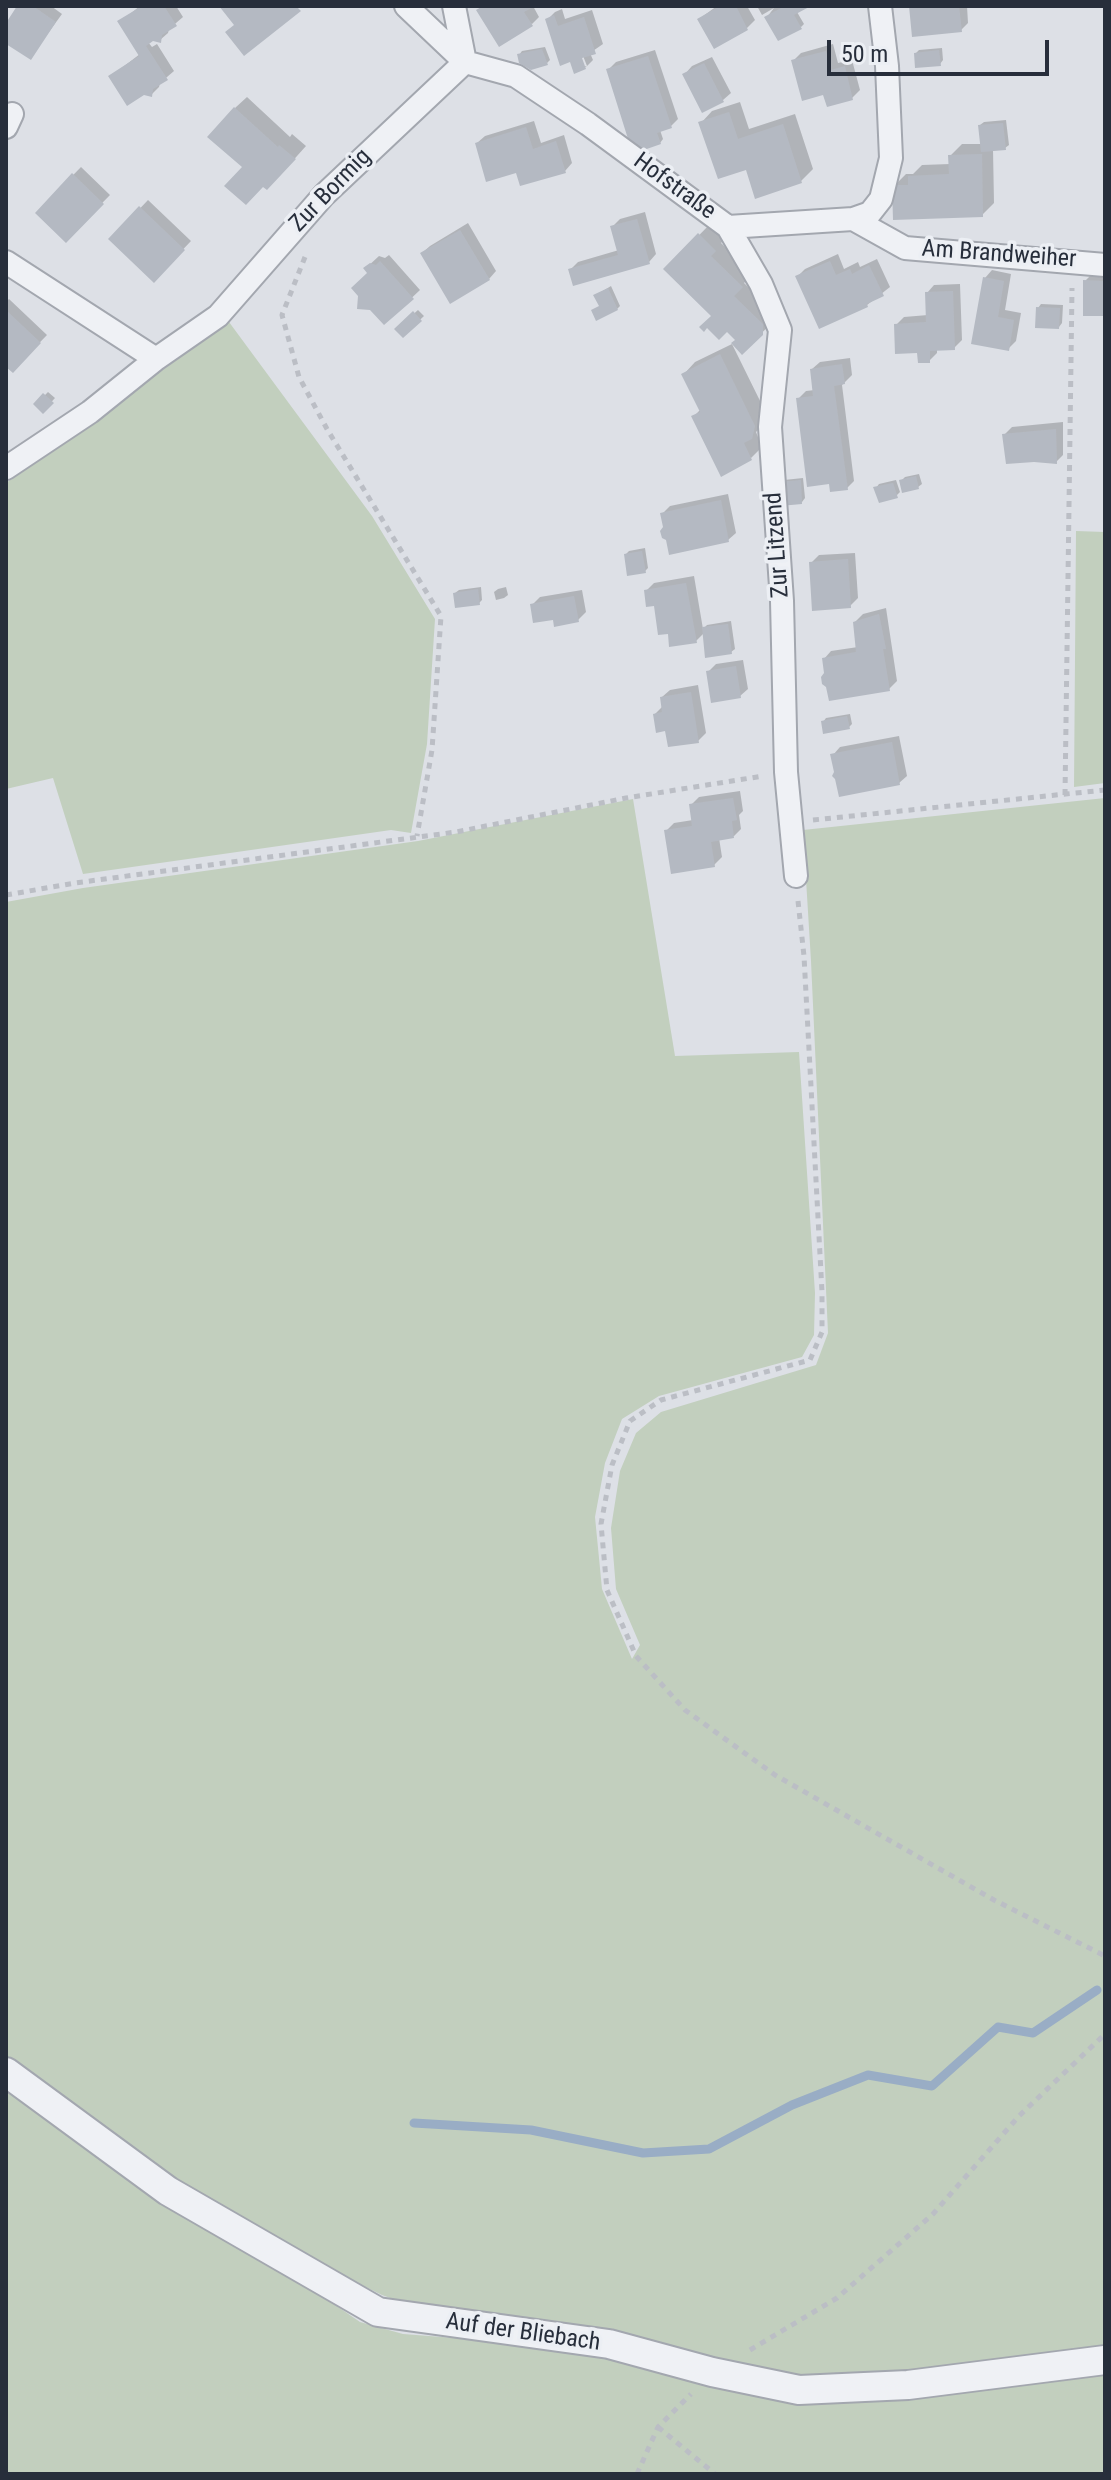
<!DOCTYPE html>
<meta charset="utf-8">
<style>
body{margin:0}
#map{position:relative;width:1111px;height:2480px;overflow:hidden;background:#dde0e6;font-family:"Roboto Condensed",sans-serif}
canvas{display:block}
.frame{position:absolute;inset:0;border:8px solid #272e3b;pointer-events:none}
.scale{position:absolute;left:827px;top:40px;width:222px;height:36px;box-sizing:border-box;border:4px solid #272e3b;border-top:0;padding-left:10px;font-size:24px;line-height:28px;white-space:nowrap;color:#272e3b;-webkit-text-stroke:6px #eceff4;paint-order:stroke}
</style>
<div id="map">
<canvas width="1111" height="2480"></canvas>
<div class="frame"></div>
<div class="scale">50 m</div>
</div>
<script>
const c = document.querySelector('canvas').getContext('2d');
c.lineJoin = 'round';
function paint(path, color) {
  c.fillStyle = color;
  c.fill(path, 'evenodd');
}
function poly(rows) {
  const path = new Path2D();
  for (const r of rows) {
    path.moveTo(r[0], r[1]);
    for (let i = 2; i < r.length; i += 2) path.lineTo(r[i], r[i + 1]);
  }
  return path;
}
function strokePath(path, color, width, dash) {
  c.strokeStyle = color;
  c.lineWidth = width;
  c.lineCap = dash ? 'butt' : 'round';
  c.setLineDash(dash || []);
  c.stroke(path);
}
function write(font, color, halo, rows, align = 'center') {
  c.font = font + ' "Roboto Condensed",sans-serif';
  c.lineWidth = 7;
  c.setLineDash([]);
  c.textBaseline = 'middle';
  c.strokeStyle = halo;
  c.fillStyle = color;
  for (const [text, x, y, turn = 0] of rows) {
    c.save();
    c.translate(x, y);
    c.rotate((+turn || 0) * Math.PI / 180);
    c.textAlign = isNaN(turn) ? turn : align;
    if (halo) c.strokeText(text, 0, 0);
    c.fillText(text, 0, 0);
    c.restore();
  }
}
const green = poly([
 [229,322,372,516,435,619,427,744,411,833,391,830,83,874,53,778,6,789,6,483],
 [1076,531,1105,532,1105,783,1074,787],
 [1105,798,1105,2474,6,2474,6,902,83,888,418,841,633,799,675,1056,799,1052,815,1293,814,1335,802,1357,659,1396,622,1419,605,1463,595,1517,602,1589,632,1659,640,1645,616,1589,611,1528,620,1471,636,1433,661,1412,816,1365,828,1333,811,961,803,830],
 [304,2257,382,2295,401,2302,447,2310,455,2338,403,2334,360,2322,299,2280]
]);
const shadow = poly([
 [20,6,51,6,62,14,30,58,6,41,6,26],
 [140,6,176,6,183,17,169,29,168,33,160,40,153,39,148,42,152,47,157,44,174,71,160,83,159,87,151,95,111,76,140,54,120,22],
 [483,6,533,6,539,17,532,24],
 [717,6,747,6,755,20,747,28,715,47,699,19],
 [757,6,807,6,797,12,804,24,801,27,767,17,774,8,762,15],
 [911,6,967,6,968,23,961,30],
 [562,9,565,19,592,10,603,44,590,53,593,60,587,66,580,48,577,50,583,66,587,66,575,71,571,60,561,63,547,20,555,12],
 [833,44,838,63,852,60,860,90,852,98,825,93,793,61,801,53],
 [545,47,550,60,547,63,519,55,522,51],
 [942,48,943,60,940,64,916,53,919,50],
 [655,50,678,119,671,126,660,130,663,139,660,143,608,70,616,62],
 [712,57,731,93,723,100,703,110,685,74,692,66],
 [247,97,290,137,292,134,306,146,279,176,245,167,235,108],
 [740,102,749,129,795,114,813,169,801,181,747,167,701,123,712,111],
 [1006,120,1009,145,1005,148,993,149,994,203,982,215,894,186,906,174,913,174,922,165,950,164,950,156,962,144,982,144,980,125,984,122],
 [534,121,541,143,564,135,572,163,565,171,518,170,477,143,485,136],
 [81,167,110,195,66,240,37,212],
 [148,200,191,241,154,280,111,239],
 [645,212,656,254,649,262,570,270,578,262,619,250,612,227,620,219],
 [468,223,496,271,489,279,422,253,430,246],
 [711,223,726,238,721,243,753,274,744,283,774,312,774,321,742,352,737,339,666,269],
 [838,254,844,269,858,262,860,267,877,259,890,287,867,305,797,277,805,269],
 [389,255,420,290,385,323,370,273,366,268,379,256,385,258],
 [992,270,1011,274,1005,310,1021,313,1016,341,1008,349,985,278],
 [1093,273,1105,274,1105,314,1085,281],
 [960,284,962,340,954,348,937,349,937,353,929,361,896,325,904,317,928,315,927,293,934,285],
 [611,286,620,306,617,309,601,305,596,295],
 [9,299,47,335,13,370,6,364,6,302],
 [1041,304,1063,305,1062,323,1059,327,1038,308],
 [418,310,424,316,403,336,397,329],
 [732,344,766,413,763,425,756,432,762,447,751,458,694,416,701,409,684,374,695,362],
 [850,358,852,375,842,385,854,481,847,488,798,399,806,391,815,390,812,369,820,362],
 [48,392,55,398,43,411,36,404],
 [1063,422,1063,455,1056,462,1004,435,1012,427],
 [919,474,922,484,918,487,901,481,905,477],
 [803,478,805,498,802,502,782,504,784,480],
 [896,480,900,492,896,496,876,488,879,484],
 [728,494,736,533,728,540,665,528,662,514,670,506],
 [645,548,648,568,645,571,626,554,629,551],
 [855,553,858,598,850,606,811,563,819,555],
 [694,576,703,629,707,625,731,621,735,649,731,652,704,633,696,641,669,632,656,604,646,591,654,583],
 [481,587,482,600,479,603,455,593,459,590],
 [506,587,508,595,504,598,496,600,494,592,498,589],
 [582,590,586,612,578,620,554,617,532,605,540,597],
 [886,608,897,681,889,689,826,673,824,659,831,651,858,647,855,622,863,614],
 [743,660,748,689,740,696,708,672,716,664],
 [698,685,706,733,698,741,667,729,655,714,663,706,662,697,670,690],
 [850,714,852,724,849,727,823,722,826,718],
 [899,736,907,776,899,783,836,772,833,755,840,747],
 [740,791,743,811,739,815,741,829,734,836,719,838,722,857,714,865,667,830,674,823,693,820,691,805,699,797]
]);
const stream = poly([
 [414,2123,531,2130,643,2153,709,2149,792,2105,868,2075,932,2086,998,2027,1033,2033,1097,1990]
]);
const building = poly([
 [17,6,33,6,56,22,31,60,6,44,6,23],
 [142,6,164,6,177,26,162,35,161,43,153,41,146,46,168,80,153,89,152,97,144,95,127,106,108,76,139,56,117,21],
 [219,6,296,6,301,11,244,56,225,32,234,25],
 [483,6,535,6,524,12,533,26,499,47,476,10],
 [720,6,736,6,748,30,714,49,697,19],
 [785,6,811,6,794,15,802,29,778,41,764,17],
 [909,6,959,6,962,32,912,37],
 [554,15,558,26,584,17,596,54,582,58,586,69,574,74,570,62,560,66,545,19],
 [542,49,548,65,531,70,519,63,517,54],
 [939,50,941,66,915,68,914,53],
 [826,51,831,70,845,66,853,100,827,107,823,95,802,101,791,60],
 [648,56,672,128,657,133,661,144,641,151,629,142,606,69],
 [704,63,724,102,702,113,682,74],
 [234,107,278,147,279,145,296,159,267,190,263,187,246,205,224,186,242,167,207,137],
 [729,112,738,139,783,124,802,183,755,199,746,170,718,179,698,122],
 [1003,123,1006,150,981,152,978,125],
 [526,127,533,149,556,141,566,173,520,186,516,173,486,182,475,143],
 [982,154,983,217,893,220,892,185,908,185,908,176,949,174,948,155],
 [72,173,104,204,66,243,35,213],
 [139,206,185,250,154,283,108,239],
 [637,219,650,264,573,286,568,269,618,255,610,226],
 [460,230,490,280,450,304,420,253],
 [698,233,716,251,711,256,743,287,734,296,763,324,763,335,742,355,731,343,735,340,727,332,719,340,707,328,704,332,699,327,711,316,663,269],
 [380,261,414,299,384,325,370,310,357,309,358,296,351,288,367,273,363,268,370,263,376,265],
 [830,261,836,275,850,269,852,274,869,265,884,296,867,304,868,307,819,329,795,276],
 [983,277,1004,281,998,317,1014,320,1009,351,971,344],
 [1083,280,1105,281,1105,316,1083,316],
 [608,288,618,310,596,321,591,310,599,306,593,295],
 [953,291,955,350,930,351,930,363,918,363,917,353,895,354,894,324,926,322,925,292],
 [1036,307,1060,308,1059,329,1035,328],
 [6,310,41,343,13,373,6,367],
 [413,311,422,321,403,338,394,329],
 [720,354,755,426,752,439,744,443,752,460,721,477,691,416,700,412,681,374],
 [842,364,845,384,834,386,848,490,830,492,829,484,807,487,796,398,813,396,810,369],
 [43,393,54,403,43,414,33,404],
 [1056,429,1057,464,1034,462,1006,464,1002,434],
 [916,476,919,489,902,493,899,480],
 [801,480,802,504,780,506,779,482],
 [893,483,898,498,879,503,873,487],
 [721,500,729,542,669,555,666,540,662,538,660,531,663,527,660,513],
 [642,551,646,573,627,576,624,554],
 [848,559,851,608,812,611,809,562],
 [686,583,697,643,669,647,668,634,658,635,654,606,646,607,644,590],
 [478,589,480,605,455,608,453,593],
 [574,596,579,622,554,627,553,620,533,623,530,604],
 [879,614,886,649,883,649,890,691,829,701,826,687,822,684,821,677,824,673,822,658,856,652,853,622],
 [728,624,732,654,705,658,702,627],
 [736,666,741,698,711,703,706,671],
 [691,692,699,743,668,747,665,731,656,733,653,714,662,712,660,697],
 [847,716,850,729,823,734,821,721],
 [892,742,900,785,839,797,835,779,832,776,834,772,830,754],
 [733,798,737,820,732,821,734,838,711,842,715,867,671,874,664,830,692,826,689,804]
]);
const path = poly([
 [305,257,282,315,299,377,327,429,441,616,432,750,417,836],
 [1065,795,1072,288],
 [813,820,1105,790],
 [6,895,75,883,456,832,626,798,763,776],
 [798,901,804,956,822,1292,822,1332,810,1360,661,1400,630,1421,612,1465,601,1524,607,1590,636,1656,685,1710,775,1775,994,1900,1105,1956],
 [750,2350,837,2298,933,2214,1019,2116,1105,2034],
 [658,2427,715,2474],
 [637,2474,658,2427,691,2394]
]);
const minor = poly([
 [406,6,465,62,516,76,588,124,728,227,853,219,870,213,881,199,891,158,887,66,880,6],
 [6,127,12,114],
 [853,219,905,248,1105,265],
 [728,227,761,284,780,330,770,427,782,601,786,772,796,876],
 [6,262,156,359],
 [6,468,90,412,156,359,218,316,324,195,465,62,454,6]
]);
const tertiary = poly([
 [6,2072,168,2191,378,2312,609,2344,712,2372,799,2390,908,2385,1105,2360]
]);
const streetNames = [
 ["Hofstraße",674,187,36],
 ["Zur Bormig",331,191,-46],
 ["Am Brandweiher",999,255,4],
 ["Zur Litzend",778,545,-94],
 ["Auf der Bliebach",523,2333,8]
];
paint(green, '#c2cfbe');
paint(shadow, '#0003');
strokePath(stream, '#99adc5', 9);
paint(building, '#b4b9c2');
strokePath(minor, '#a3a7af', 26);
strokePath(tertiary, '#a3a7af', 32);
strokePath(path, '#bbbec5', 5, [6, 6]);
strokePath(minor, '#eff1f5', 22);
strokePath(tertiary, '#eff1f5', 28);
write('24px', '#272e3b', '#eceff4', streetNames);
</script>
